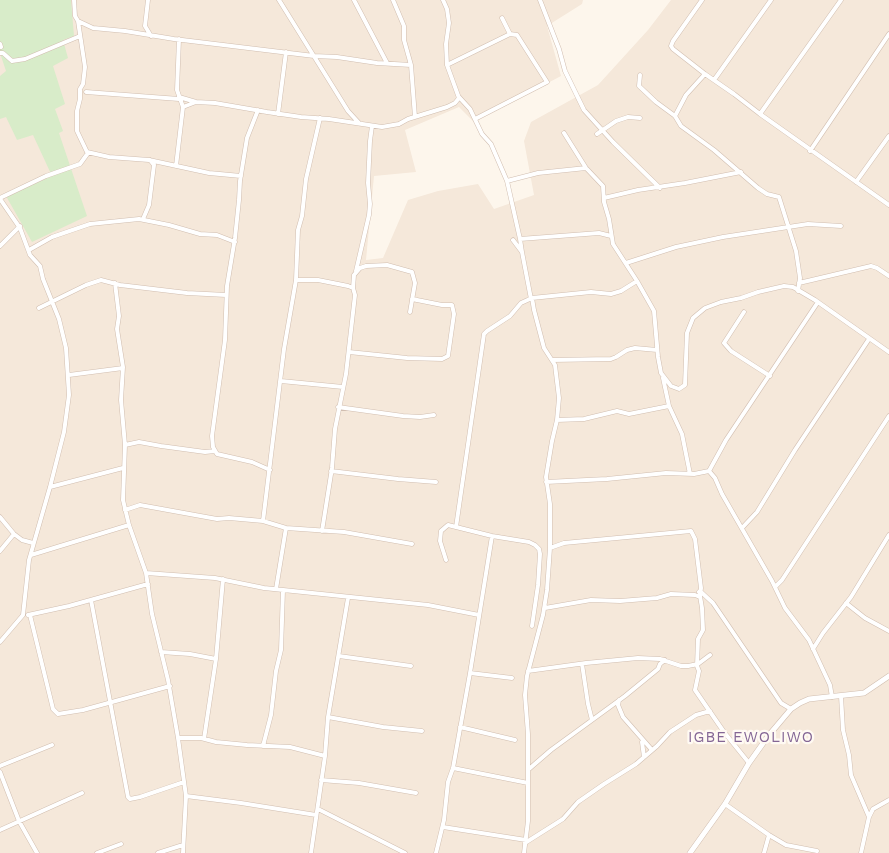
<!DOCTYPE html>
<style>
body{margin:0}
canvas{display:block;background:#fdf6ec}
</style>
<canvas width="889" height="853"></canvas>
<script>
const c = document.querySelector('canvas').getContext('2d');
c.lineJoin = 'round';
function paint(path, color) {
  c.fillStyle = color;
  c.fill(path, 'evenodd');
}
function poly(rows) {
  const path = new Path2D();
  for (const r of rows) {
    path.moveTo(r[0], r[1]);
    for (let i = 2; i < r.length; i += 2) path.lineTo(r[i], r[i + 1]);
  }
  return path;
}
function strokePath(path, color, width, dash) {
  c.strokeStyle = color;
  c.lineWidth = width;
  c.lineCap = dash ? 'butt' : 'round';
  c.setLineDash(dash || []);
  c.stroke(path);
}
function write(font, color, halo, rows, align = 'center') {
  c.font = font + ' "Work Sans",sans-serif';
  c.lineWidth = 4.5;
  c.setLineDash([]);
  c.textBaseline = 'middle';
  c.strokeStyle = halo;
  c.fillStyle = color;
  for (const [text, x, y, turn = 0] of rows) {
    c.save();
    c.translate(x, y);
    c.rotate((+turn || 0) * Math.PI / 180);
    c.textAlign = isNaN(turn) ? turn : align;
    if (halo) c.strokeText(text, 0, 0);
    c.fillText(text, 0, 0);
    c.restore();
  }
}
const residential = poly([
 [0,0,583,0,582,4,547,26,561,76,474,122,459,107,405,130,416,172,374,176,366,260,383,258,408,200,438,191,478,184,494,209,534,195,524,141,531,122,598,85,648,30,671,0,889,0,889,853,0,853]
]);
const green = poly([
 [0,0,71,0,74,36,63,40,68,58,53,66,65,104,55,109,63,131,59,133,87,216,32,242,6,196,52,176,33,135,17,140,6,117,0,119,0,76,6,71,0,53]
]);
const minor = poly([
 [74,0,75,16,78,21,85,67,83,84,80,89,80,99,77,111,77,131,87,152,109,157,149,160,209,173,241,176],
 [148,0,145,26,151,36],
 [279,0,348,111,359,123],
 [354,0,387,63],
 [393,0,404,26,404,40,411,65,415,117],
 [540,0,559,49,565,71,584,110,613,142,660,188],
 [702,0,673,41,671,46,673,49,705,74,734,94,760,114,841,0],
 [502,18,510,34],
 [78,21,93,28,125,31,174,39,314,56,337,57,377,63,411,65],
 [0,44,1,47],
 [0,53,3,53,12,61,25,59,80,36],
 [447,65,510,34,517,35,547,82,475,119],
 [640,75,639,86,656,102,675,116,681,126,714,150,758,188,767,194,779,197,796,251,800,278,798,291],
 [714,80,771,0],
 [86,92,179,99],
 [179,97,196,102,215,103,267,112,301,117,329,119,382,127,399,124,408,119,447,107,455,103,459,98,447,65,446,44,449,23,447,9,443,0],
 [459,97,470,109,482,134,491,144,507,181],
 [183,107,196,102],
 [258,110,247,138,240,181,239,200,235,238,227,286,225,340,212,436,213,447,217,454,252,462,270,470],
 [278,114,286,52],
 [760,114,889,205],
 [675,116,686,95,705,74],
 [564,133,586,168,603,186,604,202,609,219,613,244,637,281,654,311,658,357,661,373,671,386,679,389,685,385,687,333,693,318,705,308,721,302,741,298,758,292,784,286,793,287,815,300,889,352],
 [597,134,616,121,628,117,640,118],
 [810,151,889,34],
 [176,166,183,107,177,90,179,39],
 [856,182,889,136],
 [0,198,46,176,80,164,88,153],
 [604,198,638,190,685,183,741,172],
 [0,199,20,228,30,255,40,266,43,279,59,319,66,348,69,395,64,432,50,487,29,560,23,615,0,642],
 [143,219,149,205,154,165,150,160],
 [520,239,507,181,538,173,586,168],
 [513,240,522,252,531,299],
 [0,246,20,226],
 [29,250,52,237,90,224,139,219,169,225,200,234,217,235,235,242],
 [522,252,520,239,599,233,611,236],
 [626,263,676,247,723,237,808,224,841,226],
 [356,271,369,215,370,204,368,183,370,141,372,126],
 [296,280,318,280,348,286,353,288,355,295,346,374,335,429,332,468,322,531],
 [115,283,119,316,117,329,123,367,121,400,125,445,123,500,129,525,146,573,152,614,168,680,178,738,186,796,183,853],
 [799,283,871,266,877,268,889,276],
 [353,288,354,275,360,268,366,266,387,265,412,272,415,283,410,312],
 [818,302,726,440,709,471,715,478,722,494,772,581,785,608,809,640,830,685,832,697],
 [39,308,86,285,101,280,120,285,187,293,226,295],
 [744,312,724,343,731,351,770,376],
 [349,352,407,358,442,359,448,356,454,314,452,305,442,305,412,299],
 [552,360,611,359,616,357,627,350,635,348,657,350],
 [69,375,123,368],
 [281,381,343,387],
 [669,406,682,434,690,474],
 [338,407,403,416,420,417,434,415],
 [557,420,584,419,617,411,629,414,669,406,663,378],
 [125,445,139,442,161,446,205,452,215,451],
 [331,471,398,479,436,482],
 [546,482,607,479,666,473,694,474,709,471],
 [50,487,123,468],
 [125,510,140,505,217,519,229,518,263,521,286,528,344,532,412,544],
 [0,517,14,534,22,540,33,543],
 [263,521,284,349,296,280,298,230,302,216,306,179,320,118],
 [456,527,484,334,487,331,510,316,521,303,532,298,591,292,611,294,621,291,637,281],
 [742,528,757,512,795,450,869,339],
 [550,548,564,543,691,531,695,539,701,588,700,596,702,608,703,630,698,639,697,666,699,671,695,690,724,732,749,763],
 [0,551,14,534],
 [31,555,129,525],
 [446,560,440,541,441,531,448,525,492,536,529,542,535,545,539,549,540,554,538,585,532,626],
 [146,573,215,578,264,588,428,605,479,615],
 [775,587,782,580,889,416],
 [276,589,286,528],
 [699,592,700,591,713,603,781,703,791,709],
 [91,600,128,797,130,799,140,797,184,782],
 [846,603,865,618,889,631],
 [545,608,591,600,620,601,657,598,671,594,695,595,700,597],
 [28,615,69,606,148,584],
 [30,615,53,709,58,714,83,710,170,686],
 [813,649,823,633,851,597,889,535],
 [161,652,190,654,216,659],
 [339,656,411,666],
 [582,664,588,704,592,720],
 [528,671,586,663,638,658,660,659,681,666,688,666,698,664,710,655],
 [470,673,512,678],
 [841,696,843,730,849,755,851,775,869,817,861,853],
 [619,700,618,705,623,717,652,750],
 [328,717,383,727,422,731],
 [460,727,515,740],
 [178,738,201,738,216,742,247,745,290,747,325,756],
 [204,739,216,659,223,579],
 [642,742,644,757],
 [263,746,271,715,276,671,281,650,283,590],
 [0,766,52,745],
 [453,768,528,783],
 [529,769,551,750,625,696,658,669,660,664,665,660],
 [0,772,19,821,37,853],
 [321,780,359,783,416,793],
 [186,796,241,803,316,815],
 [725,804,769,835,786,845,817,851],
 [318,809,405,853],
 [869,817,873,809,889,800],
 [443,827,526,840],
 [0,830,82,793],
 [525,843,563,819,578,802,604,784,636,764,657,746,670,732,696,715,710,711],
 [97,853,121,844],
 [158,853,183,845],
 [311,853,325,756,328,717,348,598],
 [436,853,444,820,448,782,453,768,470,673,492,536],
 [524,853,528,821,528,734,525,695,527,676,543,615,547,590,550,548,550,504,546,477,552,441,557,420,559,398,555,365,544,348,534,310,532,298],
 [764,853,769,835]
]);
const tertiary = poly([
 [690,853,725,804,749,763,769,735,791,709,800,703,809,699,864,693,889,676]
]);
const quarterNames = [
 ["IGBE EWOLIWO",751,738]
];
paint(residential, '#f5e8da');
paint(green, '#d8ecc9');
strokePath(minor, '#d1beb0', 5);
strokePath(tertiary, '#d1beb0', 6);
strokePath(minor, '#fff', 4);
strokePath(tertiary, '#fff', 5);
c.letterSpacing = '1px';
write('15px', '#846695', '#fffaf3', quarterNames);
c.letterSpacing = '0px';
</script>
